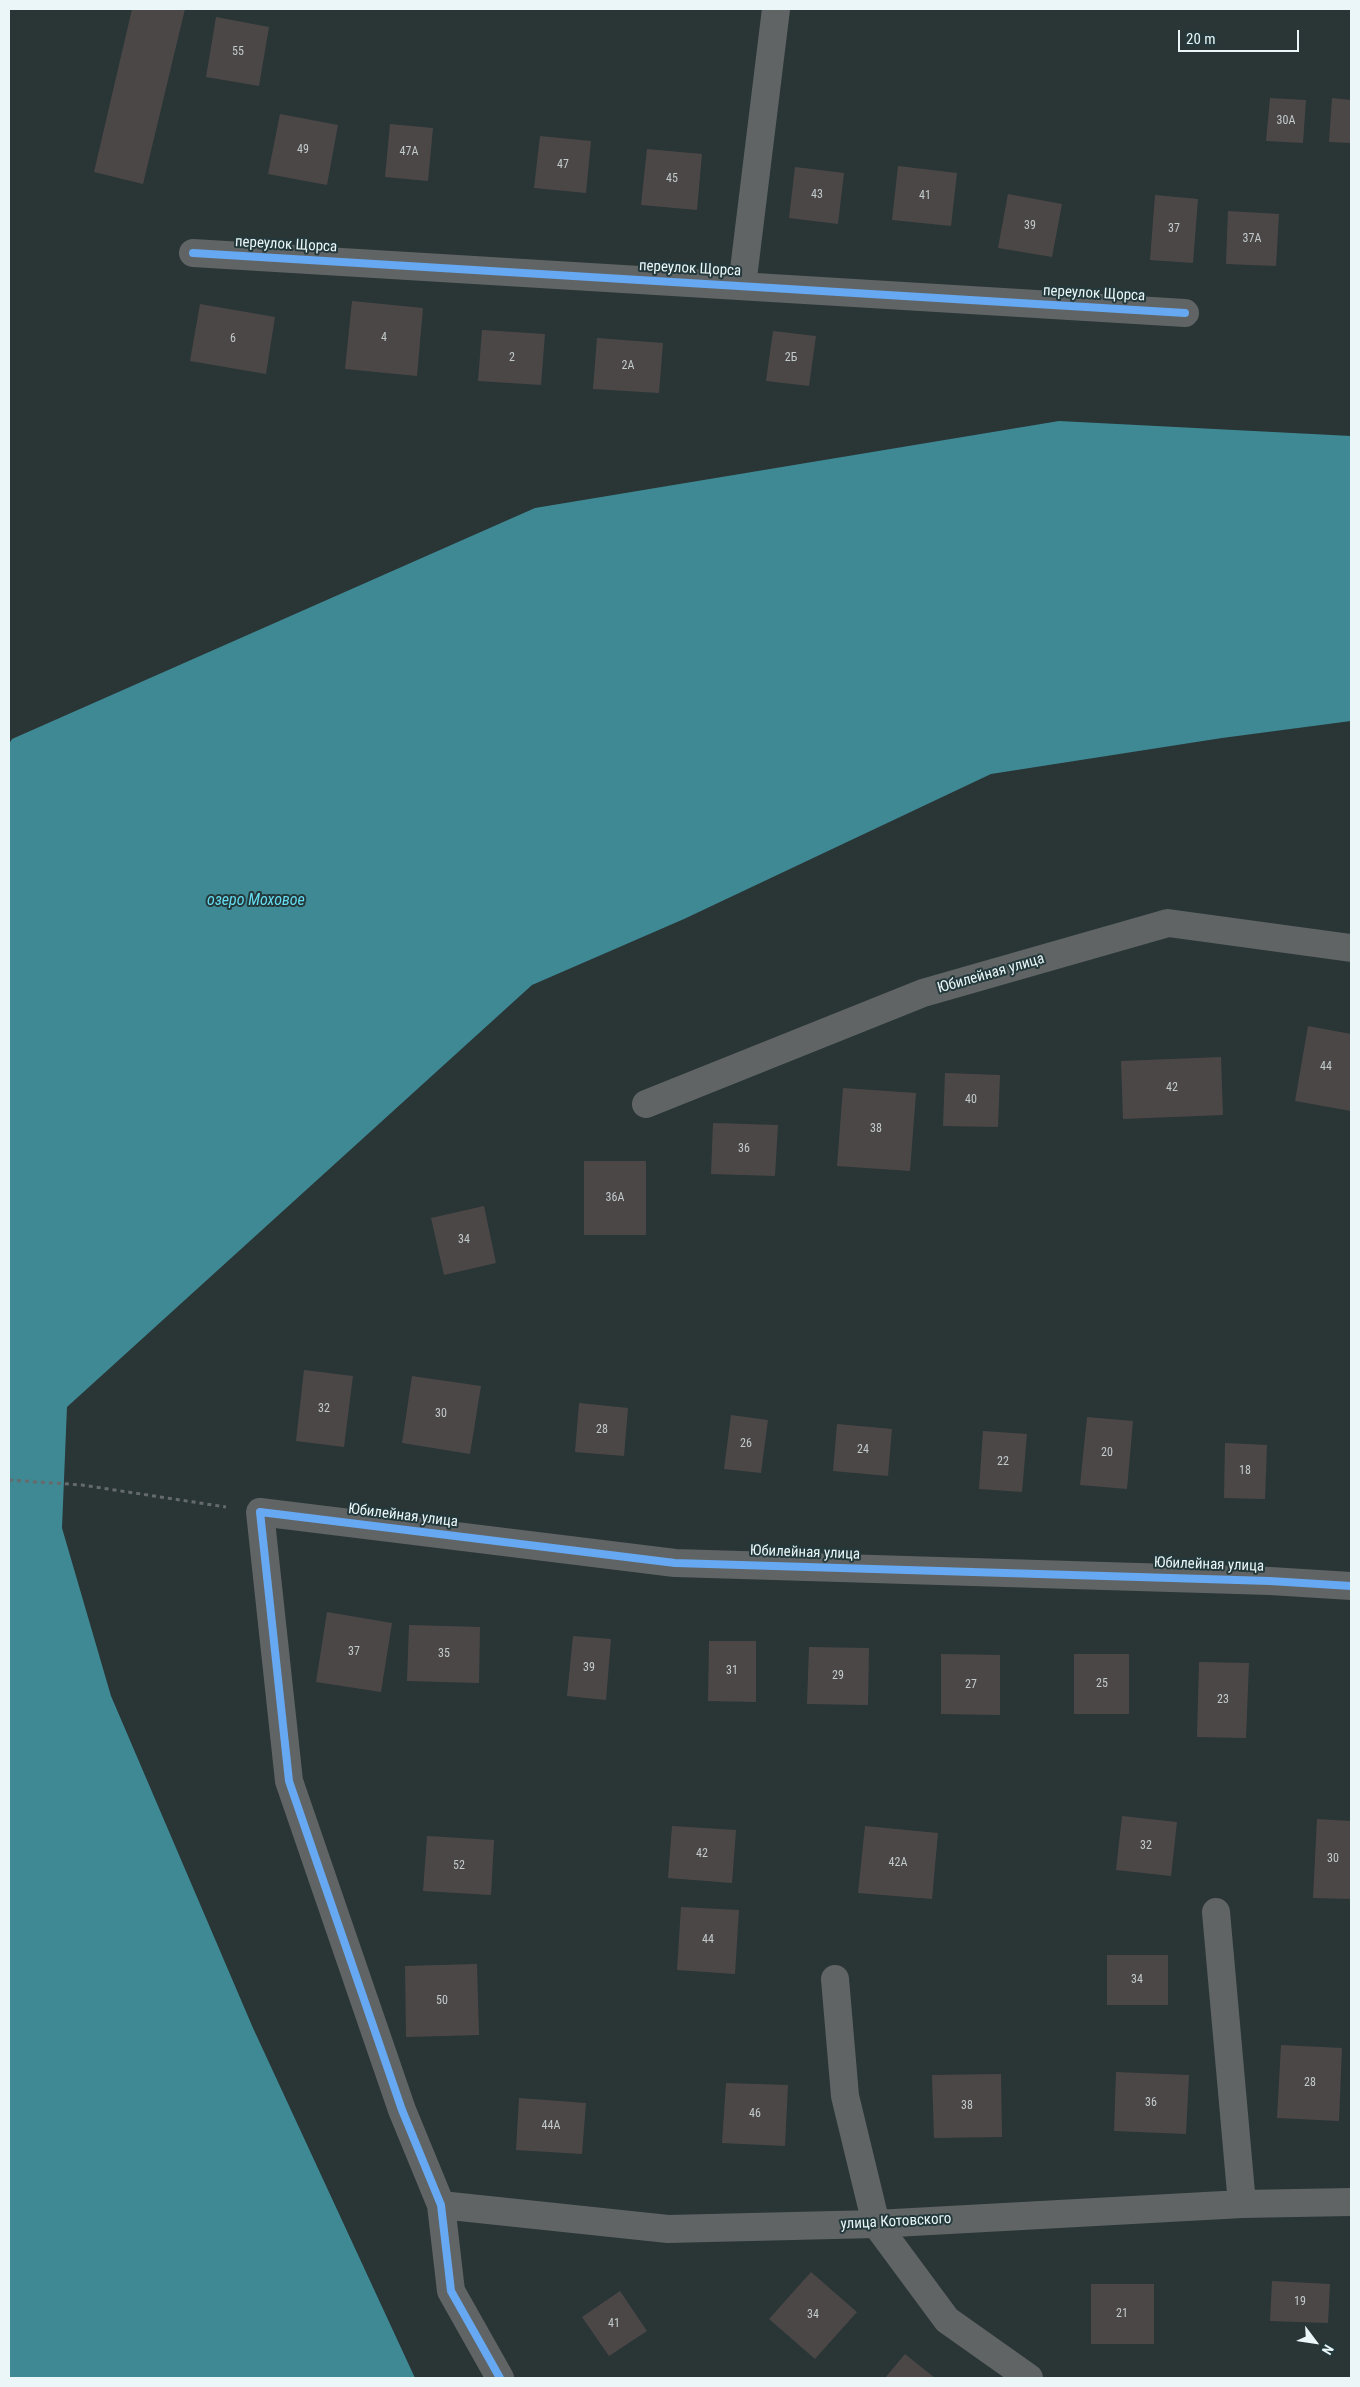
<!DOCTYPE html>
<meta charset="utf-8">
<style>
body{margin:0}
#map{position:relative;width:1360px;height:2387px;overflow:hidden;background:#2a3536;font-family:"Roboto Condensed",sans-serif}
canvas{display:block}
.frame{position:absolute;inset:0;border:10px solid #eaf6f8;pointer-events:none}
.north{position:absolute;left:1290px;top:2317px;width:50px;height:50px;-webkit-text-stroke:4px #24393c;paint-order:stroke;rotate:121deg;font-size:14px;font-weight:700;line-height:20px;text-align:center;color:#eaf6f8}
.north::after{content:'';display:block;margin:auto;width:18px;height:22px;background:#eaf6f8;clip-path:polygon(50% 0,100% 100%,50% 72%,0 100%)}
.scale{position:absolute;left:1178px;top:30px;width:121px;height:22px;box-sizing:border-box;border:2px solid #eaf6f8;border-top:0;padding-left:6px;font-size:15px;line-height:18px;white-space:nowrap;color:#eaf6f8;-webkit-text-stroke:4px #24393c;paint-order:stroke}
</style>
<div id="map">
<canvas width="1360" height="2387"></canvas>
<div class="frame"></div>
<div class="north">N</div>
<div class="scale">20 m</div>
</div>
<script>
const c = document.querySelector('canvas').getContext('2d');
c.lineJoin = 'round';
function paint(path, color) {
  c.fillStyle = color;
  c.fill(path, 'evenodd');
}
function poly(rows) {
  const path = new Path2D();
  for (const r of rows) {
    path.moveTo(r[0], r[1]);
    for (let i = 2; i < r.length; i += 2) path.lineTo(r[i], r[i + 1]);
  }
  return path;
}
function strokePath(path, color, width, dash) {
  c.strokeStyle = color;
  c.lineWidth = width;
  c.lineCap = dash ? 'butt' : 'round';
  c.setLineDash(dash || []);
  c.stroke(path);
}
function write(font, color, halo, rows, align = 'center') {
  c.font = font + ' "Roboto Condensed",sans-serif';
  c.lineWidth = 4;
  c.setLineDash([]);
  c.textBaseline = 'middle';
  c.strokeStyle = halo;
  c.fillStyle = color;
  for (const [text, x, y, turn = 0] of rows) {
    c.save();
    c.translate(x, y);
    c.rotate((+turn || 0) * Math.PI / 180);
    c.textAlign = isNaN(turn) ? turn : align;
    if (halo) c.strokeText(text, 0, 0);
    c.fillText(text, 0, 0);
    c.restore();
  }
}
const water = poly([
 [1059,421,1351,436,1351,721,1222,738,991,774,684,919,532,985,67,1407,62,1528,111,1696,253,2028,415,2378,9,2378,9,744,12,739,535,508]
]);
const building = poly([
 [132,9,185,9,143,184,94,172],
 [216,17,269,27,259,86,206,77],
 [1270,98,1306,100,1303,143,1266,141],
 [1332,98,1351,100,1351,143,1329,142],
 [280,114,338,125,327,185,268,174],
 [390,124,433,128,428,181,385,177],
 [540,136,591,141,586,193,534,188],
 [647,149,702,154,697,210,641,205],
 [898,166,957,173,951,226,892,220],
 [795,167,844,173,838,224,789,218],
 [1008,194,1062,204,1052,257,998,248],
 [1155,195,1198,199,1193,263,1150,260],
 [1228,211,1279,214,1276,266,1226,264],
 [352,301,423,308,417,376,345,369],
 [200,304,275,317,266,374,190,361],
 [482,330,545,334,541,385,478,381],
 [773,331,816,336,809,386,766,381],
 [597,338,663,343,659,393,593,389],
 [1308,1026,1351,1034,1351,1111,1295,1101],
 [1221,1057,1223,1115,1123,1119,1121,1061],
 [945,1073,1000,1075,998,1127,943,1126],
 [843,1088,916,1093,910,1171,837,1166],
 [713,1123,778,1125,775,1176,711,1174],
 [584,1161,646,1161,646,1235,584,1235],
 [484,1206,496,1263,444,1275,431,1218],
 [304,1370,353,1376,344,1447,296,1441],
 [412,1376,481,1386,470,1454,402,1443],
 [579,1403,628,1408,624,1456,575,1452],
 [731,1415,768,1420,761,1473,724,1469],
 [1087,1417,1133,1421,1127,1489,1080,1485],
 [837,1424,892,1429,888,1476,833,1471],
 [983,1431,1027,1434,1022,1492,979,1489],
 [1225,1443,1267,1445,1265,1499,1224,1498],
 [327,1612,392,1623,381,1692,316,1682],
 [409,1625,480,1627,479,1683,407,1681],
 [573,1636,611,1639,606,1700,567,1696],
 [709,1641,756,1641,756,1702,708,1701],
 [809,1647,869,1648,868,1705,807,1704],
 [941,1654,1000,1655,1000,1715,941,1714],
 [1074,1654,1129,1654,1129,1714,1074,1714],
 [1199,1662,1249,1663,1246,1738,1197,1737],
 [1122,1816,1177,1822,1171,1876,1116,1870],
 [1317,1819,1351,1821,1351,1899,1313,1898],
 [672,1826,736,1830,732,1883,668,1878],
 [865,1826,938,1833,932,1899,858,1893],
 [427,1836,494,1840,491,1895,423,1891],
 [681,1907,739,1910,735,1974,677,1970],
 [1107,1955,1168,1955,1168,2005,1107,2005],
 [477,1964,479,2035,406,2037,405,1966],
 [1281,2045,1342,2048,1339,2121,1277,2118],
 [1116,2072,1189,2075,1186,2134,1114,2131],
 [1001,2074,1002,2137,934,2138,932,2075],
 [726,2083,788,2085,785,2146,722,2143],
 [519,2098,586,2103,582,2154,516,2150],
 [811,2272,857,2312,815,2359,769,2319],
 [1272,2281,1330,2284,1328,2323,1270,2321],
 [1091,2284,1154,2284,1154,2344,1091,2344],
 [620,2291,647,2331,609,2356,582,2317],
 [905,2354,935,2378,885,2378]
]);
const path = poly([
 [9,1480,82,1485,226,1507]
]);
const minor = poly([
 [193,253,1185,313],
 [742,286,776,9],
 [646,1104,923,993,1168,923,1351,948],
 [1216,1912,1242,2204],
 [835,1979,845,2096,876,2224,947,2320,1029,2378],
 [441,2205,668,2229,876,2224,1242,2204,1351,2202],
 [500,2378,451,2291,441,2205,402,2110,289,1781,260,1512,675,1563,1270,1581,1351,1586]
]);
const cycleway = poly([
 [193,253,1185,313],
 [500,2378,451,2291,441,2205,402,2110,289,1781,260,1512,675,1563,1270,1581,1351,1586]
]);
const numberNames = [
 ["55",238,52],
 ["30А",1286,121],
 ["49",303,150],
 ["47А",409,152],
 ["47",563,165],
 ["45",672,179],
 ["43",817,195],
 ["41",925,196],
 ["39",1030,226],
 ["37",1174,229],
 ["37А",1252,239],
 ["4",384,338],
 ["6",233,339],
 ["2",512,358],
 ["2Б",791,358],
 ["2А",628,366],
 ["44",1326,1067],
 ["42",1172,1088],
 ["40",971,1100],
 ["38",876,1129],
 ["36",744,1149],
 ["36А",615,1198],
 ["34",464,1240],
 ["32",324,1409],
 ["30",441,1414],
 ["28",602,1430],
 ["26",746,1444],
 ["24",863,1450],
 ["20",1107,1453],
 ["22",1003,1462],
 ["18",1245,1471],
 ["37",354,1652],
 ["35",444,1654],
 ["39",589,1668],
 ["31",732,1671],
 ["29",838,1676],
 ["25",1102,1684],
 ["27",971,1685],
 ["23",1223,1700],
 ["32",1146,1846],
 ["42",702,1854],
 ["30",1333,1859],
 ["42А",898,1863],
 ["52",459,1866],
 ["44",708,1940],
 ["34",1137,1980],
 ["50",442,2001],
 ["28",1310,2083],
 ["36",1151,2103],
 ["38",967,2106],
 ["46",755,2114],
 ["44А",551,2126],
 ["19",1300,2302],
 ["21",1122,2314],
 ["34",813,2315],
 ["41",614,2324]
];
const streetNames = [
 ["переулок Щорса",286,245,3],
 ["переулок Щорса",690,269,3],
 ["переулок Щорса",1094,294,3],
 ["Юбилейная улица",991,974,-16],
 ["Юбилейная улица",403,1516,7],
 ["Юбилейная улица",805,1553,2],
 ["Юбилейная улица",1209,1565,2],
 ["улица Котовского",896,2222,-3]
];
const waterNames = [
 ["озеро Моховое",256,901]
];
paint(water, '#3f8994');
paint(building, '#4c4747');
strokePath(path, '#656b6c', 3, [4, 4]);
strokePath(minor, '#606465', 28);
strokePath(cycleway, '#66a8f1', 8);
write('12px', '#c2cacc', null, numberNames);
write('15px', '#eaf6f8', '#24393c', streetNames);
write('italic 16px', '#66ddf0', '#24393c', waterNames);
</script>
